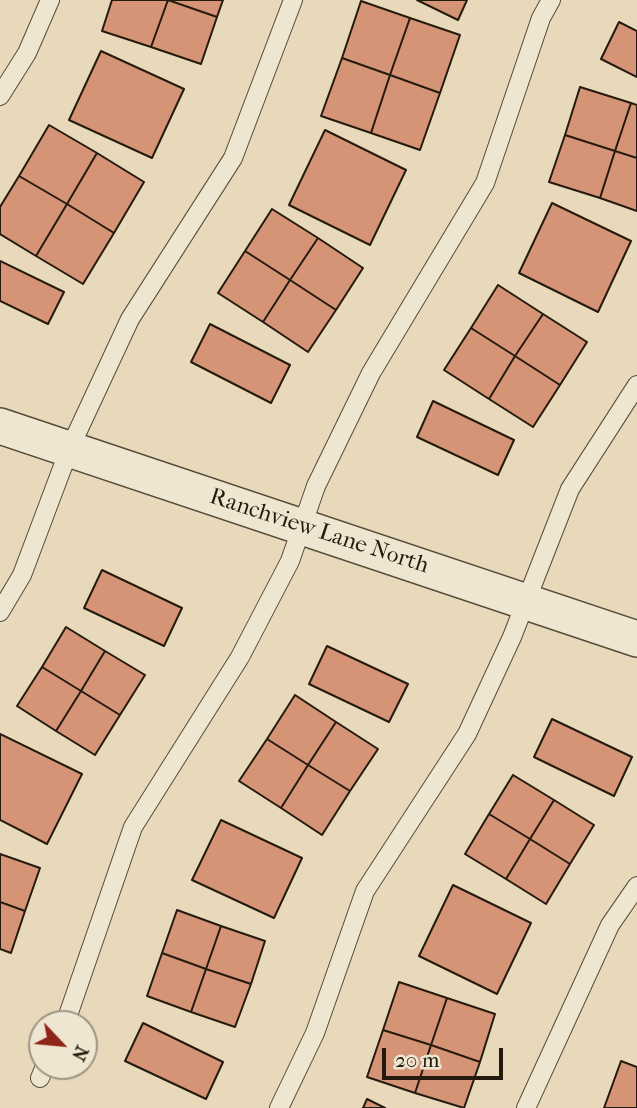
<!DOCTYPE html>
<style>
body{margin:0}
#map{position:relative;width:637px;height:1108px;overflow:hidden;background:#e7d9ba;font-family:"IM FELL French Canon",serif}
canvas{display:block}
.north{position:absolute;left:28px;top:1010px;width:70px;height:70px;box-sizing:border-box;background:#efe6d2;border:2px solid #9e9484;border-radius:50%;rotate:116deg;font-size:19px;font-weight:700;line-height:28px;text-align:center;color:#251a0e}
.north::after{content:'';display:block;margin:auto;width:24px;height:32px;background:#8f2418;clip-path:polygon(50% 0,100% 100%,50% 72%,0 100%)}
.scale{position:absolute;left:382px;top:1048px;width:121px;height:32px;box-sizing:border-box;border:4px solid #251a0e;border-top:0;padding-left:9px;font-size:21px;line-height:24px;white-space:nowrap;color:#251a0e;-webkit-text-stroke:5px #efe6d2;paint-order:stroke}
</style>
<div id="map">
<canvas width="637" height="1108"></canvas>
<div class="north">N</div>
<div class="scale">20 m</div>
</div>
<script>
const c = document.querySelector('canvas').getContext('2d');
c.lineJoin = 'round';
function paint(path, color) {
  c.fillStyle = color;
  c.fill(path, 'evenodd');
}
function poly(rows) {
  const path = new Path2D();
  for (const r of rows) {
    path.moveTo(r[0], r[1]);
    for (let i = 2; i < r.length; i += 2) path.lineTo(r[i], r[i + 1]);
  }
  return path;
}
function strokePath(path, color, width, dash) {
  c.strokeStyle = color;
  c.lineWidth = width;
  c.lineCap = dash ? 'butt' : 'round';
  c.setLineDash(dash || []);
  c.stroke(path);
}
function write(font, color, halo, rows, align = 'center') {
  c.font = font + ' "IM FELL French Canon",serif';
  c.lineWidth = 6;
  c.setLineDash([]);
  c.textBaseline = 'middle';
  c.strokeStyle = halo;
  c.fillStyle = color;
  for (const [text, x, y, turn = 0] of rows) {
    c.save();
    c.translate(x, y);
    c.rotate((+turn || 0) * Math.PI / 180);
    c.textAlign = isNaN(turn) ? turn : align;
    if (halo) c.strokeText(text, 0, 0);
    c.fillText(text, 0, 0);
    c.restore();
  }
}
const building = poly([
 [112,0,168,0,151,47,102,31,112,0],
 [168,0,217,17,201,64,151,47,168,0],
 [168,0,223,0,217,17,168,0],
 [417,0,467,0,458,20,417,0],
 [361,1,410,18,390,75,342,58,361,1],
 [410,18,460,35,440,93,390,75,410,18],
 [619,22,637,31,637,77,601,59,619,22],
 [101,51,184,89,152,158,69,120,101,51],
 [342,58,390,75,371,133,321,116,342,58],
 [390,75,440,93,420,150,371,133,390,75],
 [580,87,631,103,615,151,565,135,580,87],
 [631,103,637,105,637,158,615,151,631,103],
 [49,125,97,153,67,204,19,176,49,125],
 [325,130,406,170,370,245,289,205,325,130],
 [565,135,615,151,600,198,549,182,565,135],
 [615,151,637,158,637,211,600,198,615,151],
 [97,153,144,182,114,233,67,204,97,153],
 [19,176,67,204,36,256,0,234,0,207,19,176],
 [552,203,631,241,598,312,519,273,552,203],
 [67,204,114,233,83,284,36,256,67,204],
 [272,209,318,238,290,280,245,251,272,209],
 [318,238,363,268,336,310,290,280,318,238],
 [245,251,290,280,263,322,218,293,245,251],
 [0,261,64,292,48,324,0,301,0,261],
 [290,280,336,310,308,352,263,322,290,280],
 [498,285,543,314,515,356,471,328,498,285],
 [543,314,587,342,560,385,515,356,543,314],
 [210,324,290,365,271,403,191,362,210,324],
 [471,328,515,356,489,399,444,370,471,328],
 [515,356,560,385,533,427,489,399,515,356],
 [433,401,514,440,498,475,417,437,433,401],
 [102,570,182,608,164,646,84,608,102,570],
 [66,627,105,651,81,691,42,667,66,627],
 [327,646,408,684,389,722,309,684,327,646],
 [105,651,145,675,120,715,81,691,105,651],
 [42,667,81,691,56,731,17,706,42,667],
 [81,691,120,715,95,755,56,731,81,691],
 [295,695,336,722,308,765,267,739,295,695],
 [552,719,632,757,614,796,534,757,552,719],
 [336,722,378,749,350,791,308,765,336,722],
 [0,734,82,774,47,844,0,820,0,734],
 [267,739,308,765,281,808,239,781,267,739],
 [308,765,350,791,322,835,281,808,308,765],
 [513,775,554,800,530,839,489,814,513,775],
 [554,800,594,825,570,864,530,839,554,800],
 [489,814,530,839,506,879,465,854,489,814],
 [221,820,302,858,274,918,192,880,221,820],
 [530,839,570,864,546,904,506,879,530,839],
 [0,854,40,868,25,911,0,902,0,854],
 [453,885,531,923,497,994,419,956,453,885],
 [0,902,25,911,11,953,0,949,0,902],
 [177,910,221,926,206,969,162,953,177,910],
 [221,926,265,941,251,984,206,969,221,926],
 [162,953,206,969,191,1012,147,996,162,953],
 [206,969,251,984,235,1027,191,1012,206,969],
 [399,982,447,998,431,1045,383,1030,399,982],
 [447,998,495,1014,480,1062,431,1045,447,998],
 [143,1023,223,1062,206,1099,125,1061,143,1023],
 [383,1030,431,1045,415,1093,367,1077,383,1030],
 [431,1045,480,1062,464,1108,415,1093,431,1045],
 [621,1061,637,1067,637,1108,604,1108,621,1061],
 [367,1099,385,1108,363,1108,367,1099]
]);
const lane = poly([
 [0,96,27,53,50,0],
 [0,612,22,575,69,450,130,319,233,158,293,0],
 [65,1024,133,827,240,657,290,561,316,486,371,373,485,183,541,18,551,0],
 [40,1078,45,1066],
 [279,1108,315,1033,365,891,467,734,512,637,570,489,637,385],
 [526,1108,610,925,637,886]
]);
const street = poly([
 [0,426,637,639]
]);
const streetNames = [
 ["Ranchview Lane North",319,532,18]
];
paint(building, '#d59476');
strokePath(building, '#251a0e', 2);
strokePath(lane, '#564a39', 20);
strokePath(street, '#564a39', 38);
strokePath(lane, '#efe6d2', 18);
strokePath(street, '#efe6d2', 35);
write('23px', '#251a0e', '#efe6d2', streetNames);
</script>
